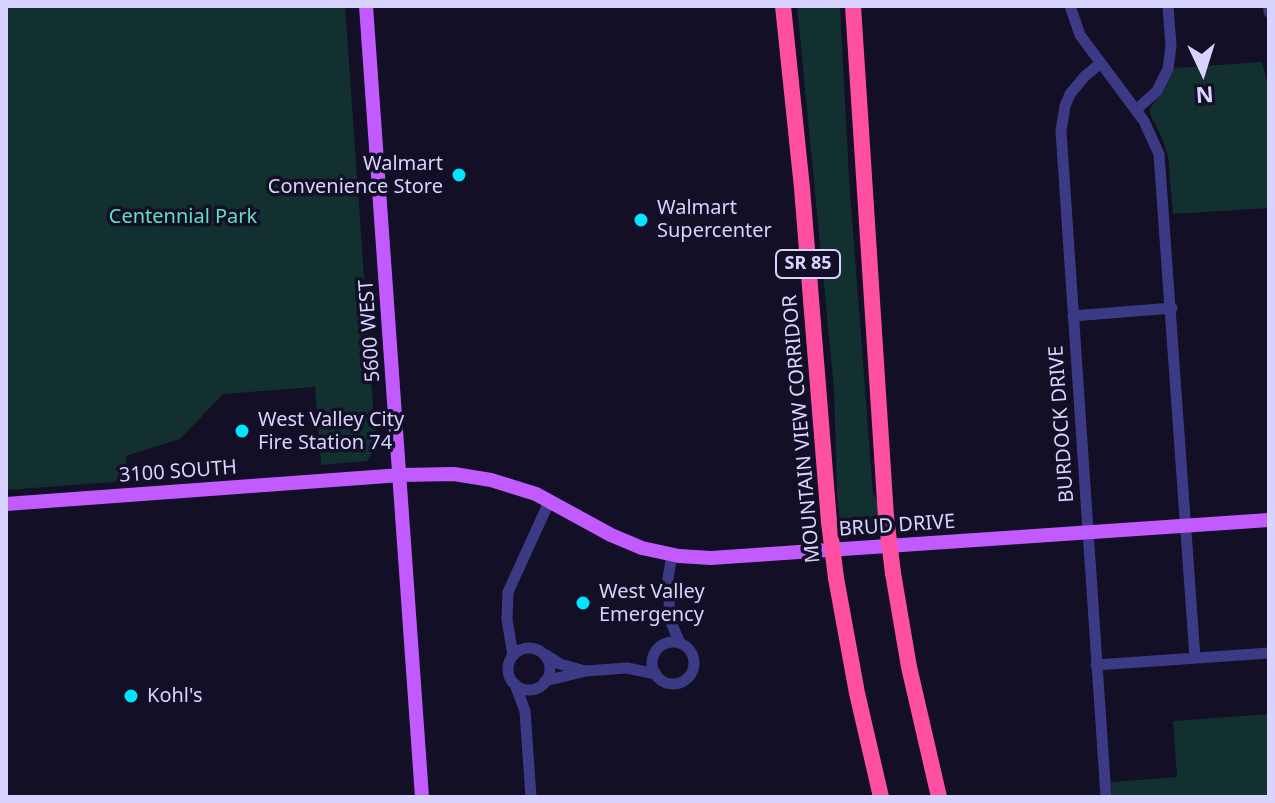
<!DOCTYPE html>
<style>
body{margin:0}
#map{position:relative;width:1275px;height:803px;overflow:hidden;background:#130f26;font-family:"Noto Sans",sans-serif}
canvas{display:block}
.frame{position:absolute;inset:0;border:8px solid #d9d4ff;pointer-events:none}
.north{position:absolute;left:1163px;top:32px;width:80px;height:80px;-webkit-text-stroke:6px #130f26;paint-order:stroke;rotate:176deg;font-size:22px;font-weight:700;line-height:32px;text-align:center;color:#d9d4ff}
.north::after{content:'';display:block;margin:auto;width:28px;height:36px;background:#d9d4ff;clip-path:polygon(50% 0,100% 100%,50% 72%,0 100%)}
</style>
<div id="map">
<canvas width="1275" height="803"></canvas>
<div class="frame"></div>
<div class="north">N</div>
</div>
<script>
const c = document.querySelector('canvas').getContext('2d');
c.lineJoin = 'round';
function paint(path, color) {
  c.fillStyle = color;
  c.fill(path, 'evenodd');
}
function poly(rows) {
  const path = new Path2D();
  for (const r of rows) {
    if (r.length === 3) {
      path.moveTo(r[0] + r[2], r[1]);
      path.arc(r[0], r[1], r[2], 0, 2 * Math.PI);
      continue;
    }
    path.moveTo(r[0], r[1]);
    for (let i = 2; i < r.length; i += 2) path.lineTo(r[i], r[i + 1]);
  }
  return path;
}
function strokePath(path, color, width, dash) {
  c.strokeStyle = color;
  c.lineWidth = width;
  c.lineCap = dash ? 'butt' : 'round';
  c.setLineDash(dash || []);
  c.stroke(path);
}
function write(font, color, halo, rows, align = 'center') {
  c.font = font + ' "Noto Sans",sans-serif';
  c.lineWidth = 7;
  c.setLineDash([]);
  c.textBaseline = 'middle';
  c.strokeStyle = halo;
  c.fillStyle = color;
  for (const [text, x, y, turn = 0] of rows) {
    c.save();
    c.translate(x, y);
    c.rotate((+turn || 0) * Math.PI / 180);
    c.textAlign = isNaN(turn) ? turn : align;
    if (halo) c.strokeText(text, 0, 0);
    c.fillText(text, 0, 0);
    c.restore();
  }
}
const green = poly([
 [6,6,345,6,376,447,367,461,321,465,315,387,223,394,180,439,126,456,128,481,6,490],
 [797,6,840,6,849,178,873,494,878,500,881,531,841,534,837,492,834,389],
 [1262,62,1269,90,1269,208,1173,214,1168,156,1162,138,1150,114,1150,108,1163,92,1175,68],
 [1269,714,1269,797,1112,797,1111,782,1177,777,1173,721]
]);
const minor = poly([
 [1070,6,1080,35,1144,121,1159,154,1195,658],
 [1269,6,1269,12],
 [1101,63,1085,76,1070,94,1065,106,1061,131,1106,797],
 [1136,110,1157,91,1168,69,1171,46,1168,6],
 [1073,316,1172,308],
 [672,555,668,578,670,620,680,643],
 [673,663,21],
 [529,669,21],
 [546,655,560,664,585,671],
 [513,656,507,619,508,592,550,500],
 [1096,665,1269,653],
 [545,681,586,671,627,668,656,674],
 [515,684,525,711,531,797]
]);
const major = poly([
 [366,6,422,797],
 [6,504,401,475,454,474,491,480,536,494,611,535,642,548,679,556,711,558,1269,520]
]);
const highway = poly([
 [783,6,802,188,829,522],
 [853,6,886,517],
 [893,573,909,667,939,797],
 [836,578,857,693,881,797]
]);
const highwayBridge = poly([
 [886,517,893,573],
 [829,522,836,578]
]);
const markers = [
 [459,175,8,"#00e5ff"],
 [641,220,8,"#00e5ff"],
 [242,431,8,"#00e5ff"],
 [583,603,8,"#00e5ff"],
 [131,696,8,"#00e5ff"]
];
const shields = [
 [808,264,64]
];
const shieldNames = [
 ["SR 85",808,264]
];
const poiNames = [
 ["Walmart",443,164,"right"],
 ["Convenience Store",443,187,"right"],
 ["Walmart",657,208],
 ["Supercenter",657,231],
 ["West Valley City",258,420],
 ["Fire Station 74",258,443],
 ["West Valley",599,592],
 ["Emergency",599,615],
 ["Kohl's",147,696]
];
const parkNames = [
 ["Centennial Park",183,217]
];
const streetNames = [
 ["5600 WEST",370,331,-94],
 ["BURDOCK DRIVE",1062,424,-94],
 ["MOUNTAIN VIEW CORRIDOR",802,429,-95],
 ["3100 SOUTH",178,472,-4],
 ["BRUD DRIVE",897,526,-4]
];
paint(green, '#12302f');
strokePath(minor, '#3d3a85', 11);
strokePath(major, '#c25bff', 14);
strokePath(highway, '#ff4fa3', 16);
strokePath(highwayBridge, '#ff4fa3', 16);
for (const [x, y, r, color] of markers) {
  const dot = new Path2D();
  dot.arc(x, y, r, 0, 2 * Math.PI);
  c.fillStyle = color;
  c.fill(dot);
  strokePath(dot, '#130f26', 3);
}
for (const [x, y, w] of shields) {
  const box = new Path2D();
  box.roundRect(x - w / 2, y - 14, w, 28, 6);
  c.fillStyle = '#130f26';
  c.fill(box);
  strokePath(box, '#d9d4ff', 2);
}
write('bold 18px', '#d9d4ff', null, shieldNames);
write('20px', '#d9d4ff', '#130f26', poiNames, 'left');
write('20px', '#5fe0c0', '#130f26', parkNames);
write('20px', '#d9d4ff', '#130f26', streetNames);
</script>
